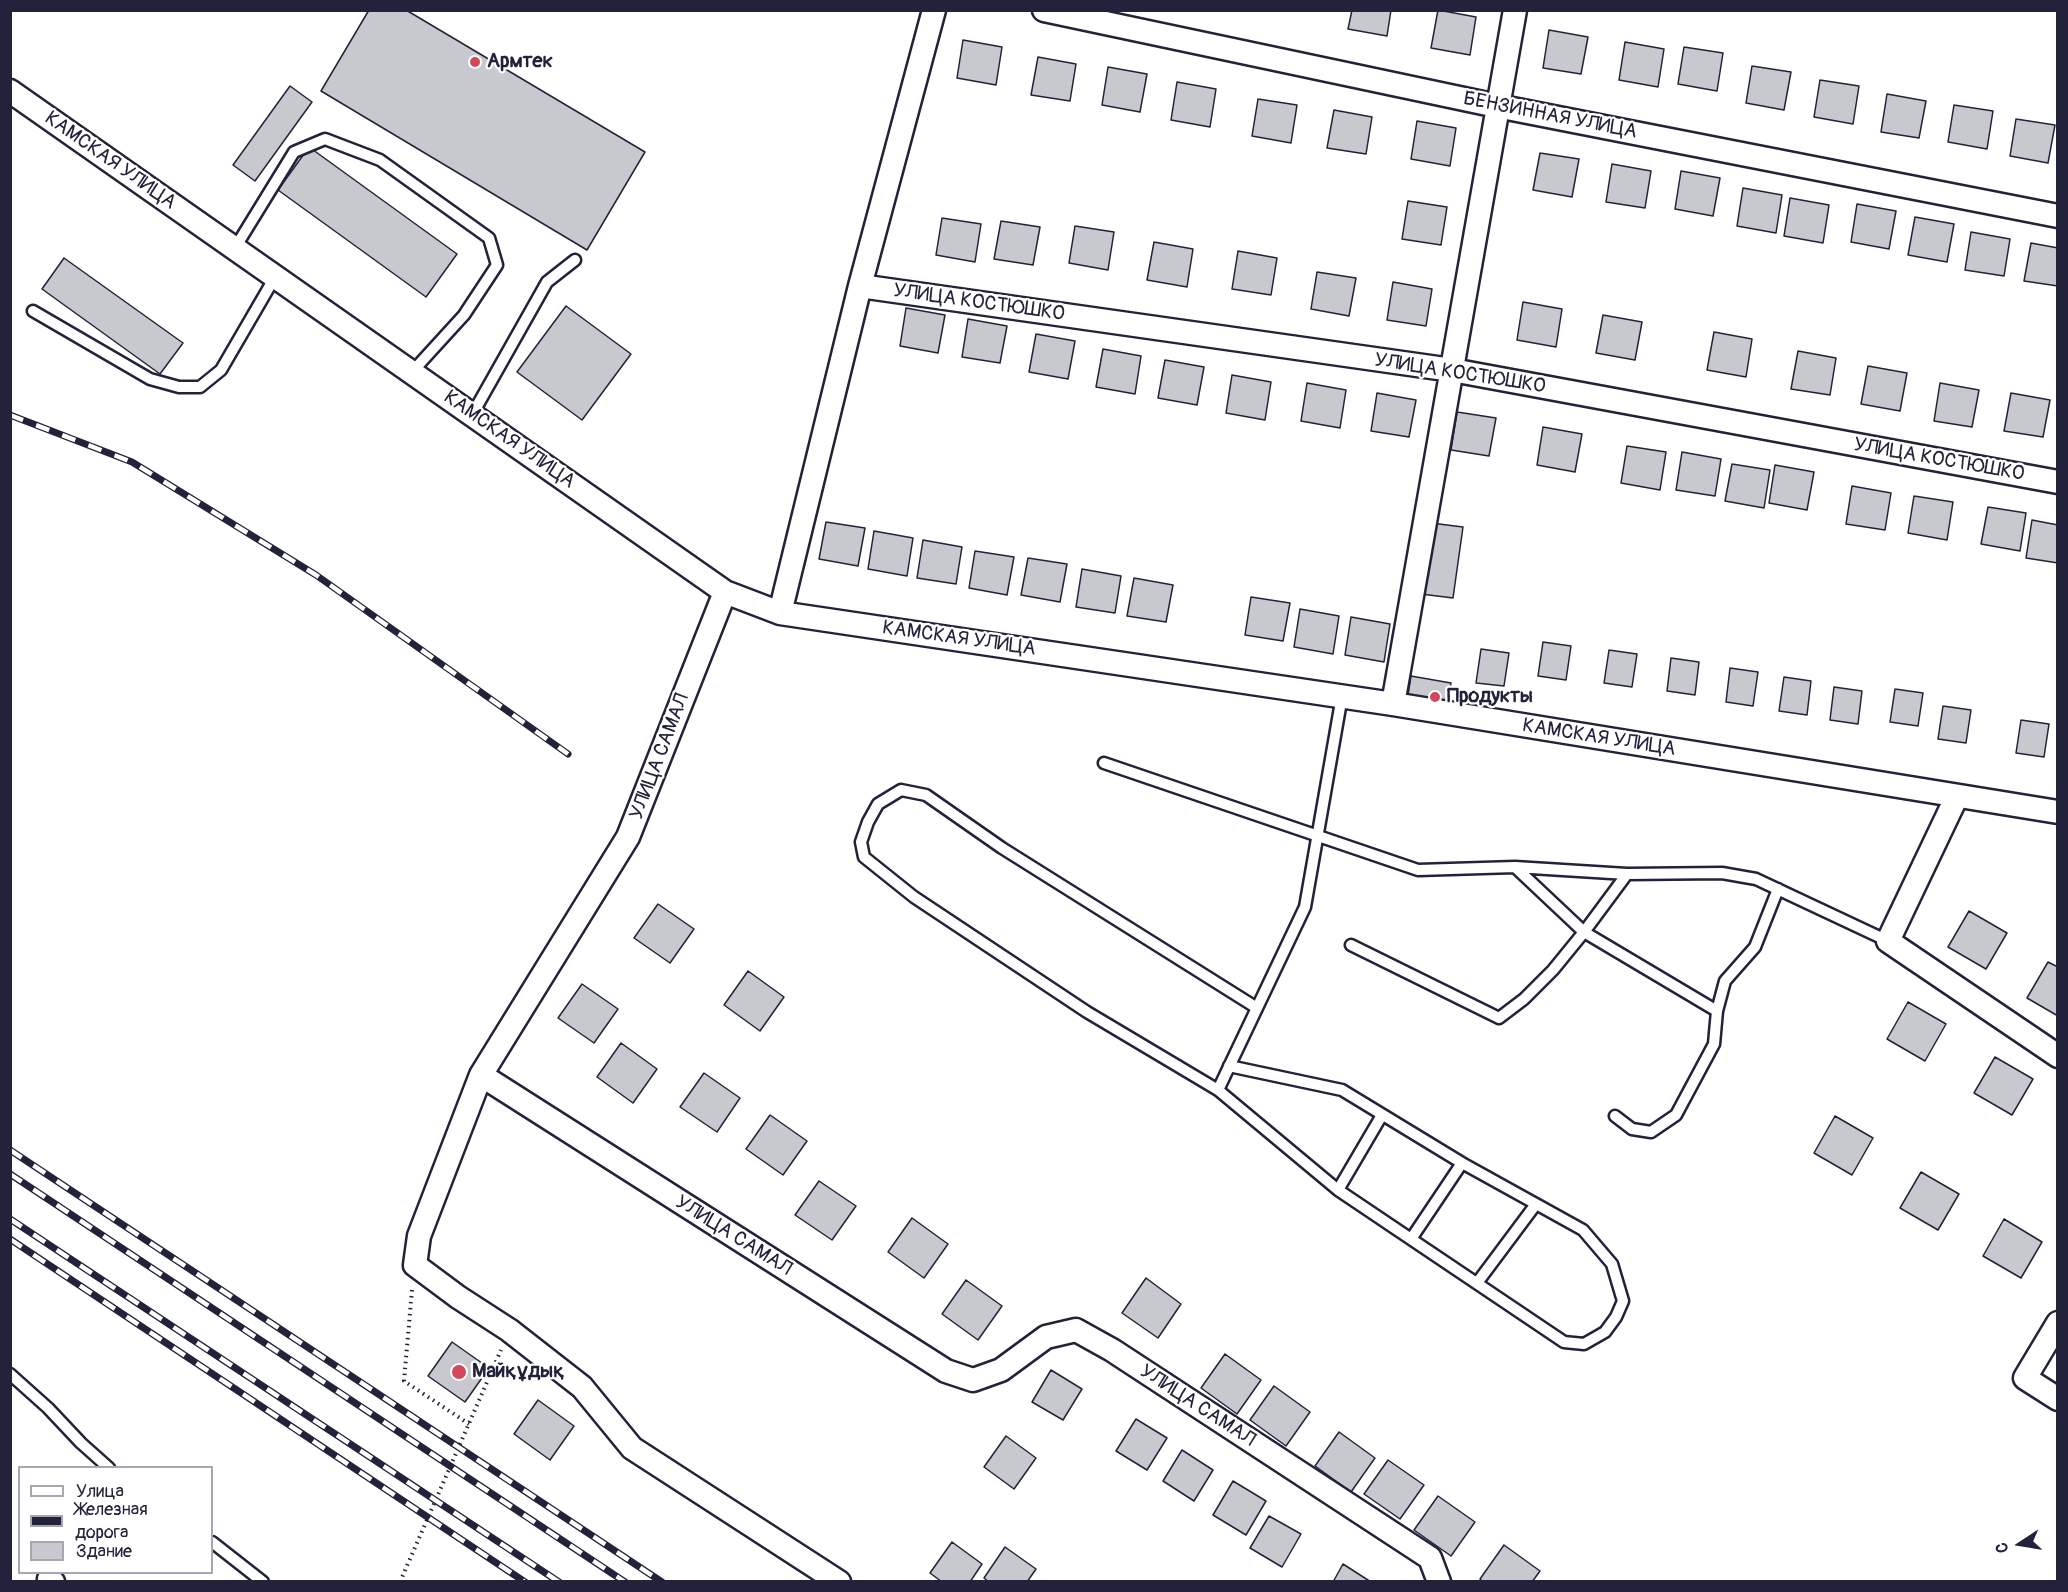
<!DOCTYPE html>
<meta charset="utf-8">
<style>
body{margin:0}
#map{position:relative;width:2068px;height:1592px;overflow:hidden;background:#fff;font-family:Pangolin,sans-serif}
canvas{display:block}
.frame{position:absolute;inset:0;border:12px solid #22223b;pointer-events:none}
.legend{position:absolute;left:18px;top:1466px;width:195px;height:108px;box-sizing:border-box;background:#fff;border:2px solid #a7a7b1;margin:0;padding:8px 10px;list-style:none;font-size:18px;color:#22223b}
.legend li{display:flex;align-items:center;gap:12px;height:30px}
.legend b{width:30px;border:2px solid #a7a7b1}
.north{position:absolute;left:1990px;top:1514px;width:60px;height:60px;-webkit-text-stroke:4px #fff;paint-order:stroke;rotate:258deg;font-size:16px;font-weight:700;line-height:24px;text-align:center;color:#22223b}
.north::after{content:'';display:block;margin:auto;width:21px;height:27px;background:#22223b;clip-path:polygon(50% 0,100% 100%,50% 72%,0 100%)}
</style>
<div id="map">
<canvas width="2068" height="1592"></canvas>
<div class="frame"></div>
<ul class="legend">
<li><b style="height:8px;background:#fff"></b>Улица</li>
<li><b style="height:8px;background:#22223b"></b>Железная дорога</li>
<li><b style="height:16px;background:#c8c8cf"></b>Здание</li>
</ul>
<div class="north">С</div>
</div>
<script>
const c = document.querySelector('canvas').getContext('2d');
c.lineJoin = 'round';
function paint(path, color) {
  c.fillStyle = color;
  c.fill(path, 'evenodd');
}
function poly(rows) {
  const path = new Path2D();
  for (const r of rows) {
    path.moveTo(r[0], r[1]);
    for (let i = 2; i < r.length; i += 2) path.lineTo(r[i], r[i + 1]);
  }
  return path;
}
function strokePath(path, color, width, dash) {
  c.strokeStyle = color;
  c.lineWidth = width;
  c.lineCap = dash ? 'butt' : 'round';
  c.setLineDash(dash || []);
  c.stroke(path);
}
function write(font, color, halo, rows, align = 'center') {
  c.font = font + ' Pangolin,sans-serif';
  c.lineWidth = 4.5;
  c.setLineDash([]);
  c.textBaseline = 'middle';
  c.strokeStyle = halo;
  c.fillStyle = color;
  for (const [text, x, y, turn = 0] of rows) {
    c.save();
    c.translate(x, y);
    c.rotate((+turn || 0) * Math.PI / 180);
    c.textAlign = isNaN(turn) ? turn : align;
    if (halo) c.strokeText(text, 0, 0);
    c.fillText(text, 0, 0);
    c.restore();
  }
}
const building = poly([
 [369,10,406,10,645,152,587,250,321,91,369,10],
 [1352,10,1391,10,1387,36,1348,29,1352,10],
 [1438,10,1476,17,1470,55,1431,48,1438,10],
 [1549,30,1588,37,1581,74,1543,68,1549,30],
 [963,40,1002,47,996,85,957,78,963,40],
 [1625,42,1664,49,1658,87,1619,80,1625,42],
 [1684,47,1723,53,1717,91,1678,84,1684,47],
 [1038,57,1076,64,1070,101,1031,95,1038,57],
 [1752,66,1791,72,1784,110,1746,103,1752,66],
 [1108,67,1147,74,1140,112,1102,105,1108,67],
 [1820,80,1859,86,1853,124,1814,117,1820,80],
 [1177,82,1216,89,1210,127,1171,120,1177,82],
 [290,86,312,102,255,181,233,165,290,86],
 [1887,94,1926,101,1919,138,1881,132,1887,94],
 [1258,99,1297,105,1291,143,1252,136,1258,99],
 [1954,105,1993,111,1987,149,1948,142,1954,105],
 [1334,110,1372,117,1366,154,1327,148,1334,110],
 [2016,119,2055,125,2048,163,2010,156,2016,119],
 [1417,121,1456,128,1450,166,1411,159,1417,121],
 [309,147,457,254,426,297,278,190,309,147],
 [1540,153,1579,159,1572,197,1533,190,1540,153],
 [1612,164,1651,171,1645,208,1606,202,1612,164],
 [1681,171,1720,178,1713,216,1675,209,1681,171],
 [1743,188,1782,195,1776,233,1737,226,1743,188],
 [1790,198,1829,205,1823,243,1784,236,1790,198],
 [1408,201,1447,207,1441,245,1402,239,1408,201],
 [1857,204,1896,211,1889,249,1851,242,1857,204],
 [1915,217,1954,224,1947,262,1908,255,1915,217],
 [942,218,981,224,975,262,936,255,942,218],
 [1001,221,1040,227,1033,265,994,259,1001,221],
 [1075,226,1114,232,1108,270,1069,263,1075,226],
 [1971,232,2010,239,2004,276,1965,270,1971,232],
 [1154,242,1193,249,1187,287,1147,280,1154,242],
 [2031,243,2058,248,2058,286,2024,281,2031,243],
 [1238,251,1277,258,1271,295,1232,289,1238,251],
 [64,258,183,343,160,374,42,289,64,258],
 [1317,272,1356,278,1349,316,1311,309,1317,272],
 [1393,282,1432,289,1426,326,1387,320,1393,282],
 [1523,302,1562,309,1556,347,1517,340,1523,302],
 [566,306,631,354,582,420,517,372,566,306],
 [906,308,945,315,938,353,900,346,906,308],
 [1603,315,1642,322,1635,360,1596,353,1603,315],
 [968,319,1007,326,1000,363,962,357,968,319],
 [1714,332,1752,339,1746,377,1707,370,1714,332],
 [1036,334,1075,341,1068,379,1029,372,1036,334],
 [1103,349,1141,356,1135,394,1096,387,1103,349],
 [1798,351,1836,358,1830,395,1791,389,1798,351],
 [1165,360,1204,367,1197,405,1158,398,1165,360],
 [1868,366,1907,373,1900,411,1861,404,1868,366],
 [1232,375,1271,382,1265,420,1226,413,1232,375],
 [1307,383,1346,390,1340,428,1301,421,1307,383],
 [1940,383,1979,390,1972,427,1934,421,1940,383],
 [1377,393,1416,400,1409,437,1371,431,1377,393],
 [2011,393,2050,400,2043,437,2004,431,2011,393],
 [1457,412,1496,418,1489,456,1451,450,1457,412],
 [1543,427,1582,434,1575,472,1537,465,1543,427],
 [1627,446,1666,452,1660,490,1621,483,1627,446],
 [1682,452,1721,459,1715,496,1676,490,1682,452],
 [1732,464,1770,470,1764,508,1725,501,1732,464],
 [1775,465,1814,472,1807,510,1769,503,1775,465],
 [1852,486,1891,493,1885,530,1846,524,1852,486],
 [1914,496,1953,502,1947,540,1908,533,1914,496],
 [1988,507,2026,513,2020,551,1981,544,1988,507],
 [2032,520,2058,525,2058,563,2026,558,2032,520],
 [826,522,865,528,858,566,819,559,826,522],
 [1431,523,1463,527,1453,598,1421,594,1431,523],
 [874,531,913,538,907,576,868,569,874,531],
 [923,540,962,547,956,584,917,578,923,540],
 [975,551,1014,557,1007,595,969,588,975,551],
 [1028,558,1067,564,1060,602,1021,595,1028,558],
 [1082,569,1121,576,1115,613,1076,607,1082,569],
 [1134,578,1173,585,1166,622,1127,616,1134,578],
 [1251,597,1290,603,1283,641,1245,635,1251,597],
 [1300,609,1339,616,1333,654,1294,647,1300,609],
 [1351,617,1390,624,1384,662,1345,655,1351,617],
 [1543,642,1571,646,1566,680,1538,676,1543,642],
 [1481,649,1509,653,1504,686,1476,683,1481,649],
 [1609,650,1637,654,1632,687,1604,683,1609,650],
 [1671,658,1699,662,1695,695,1667,691,1671,658],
 [1730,668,1758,672,1753,706,1726,702,1730,668],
 [1411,676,1451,683,1448,701,1408,695,1411,676],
 [1784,677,1811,681,1807,715,1779,711,1784,677],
 [1834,687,1862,691,1858,724,1830,720,1834,687],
 [1895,689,1923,693,1918,726,1890,722,1895,689],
 [1943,706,1971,710,1966,743,1938,739,1943,706],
 [2021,720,2049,724,2044,757,2016,753,2021,720],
 [658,904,694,929,670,963,634,938,658,904],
 [1969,911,2007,933,1986,969,1948,947,1969,911],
 [2048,962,2058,967,2058,1016,2027,998,2048,962],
 [748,971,784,997,760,1031,724,1005,748,971],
 [582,984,618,1009,594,1043,558,1018,582,984],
 [1908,1002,1946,1024,1925,1061,1887,1039,1908,1002],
 [621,1043,657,1069,633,1103,597,1077,621,1043],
 [1995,1057,2033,1079,2012,1115,1974,1093,1995,1057],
 [704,1073,740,1098,717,1132,680,1107,704,1073],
 [770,1115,807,1141,783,1175,746,1149,770,1115],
 [1835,1116,1873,1138,1852,1175,1814,1153,1835,1116],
 [1921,1172,1959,1194,1938,1230,1900,1208,1921,1172],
 [819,1181,856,1206,832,1240,795,1215,819,1181],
 [912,1218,948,1244,924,1278,888,1252,912,1218],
 [2004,1219,2042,1242,2021,1278,1983,1256,2004,1219],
 [1146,1278,1181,1304,1158,1338,1122,1313,1146,1278],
 [966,1280,1002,1306,978,1340,942,1314,966,1280],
 [452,1342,489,1368,465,1402,428,1376,452,1342],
 [1225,1354,1261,1380,1237,1414,1201,1388,1225,1354],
 [1051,1370,1082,1389,1063,1420,1032,1402,1051,1370],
 [1274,1386,1310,1412,1286,1446,1250,1420,1274,1386],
 [538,1400,574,1426,550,1460,514,1434,538,1400],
 [1136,1419,1167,1438,1147,1470,1116,1451,1136,1419],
 [1339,1432,1375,1458,1351,1492,1315,1466,1339,1432],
 [1006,1436,1036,1458,1014,1489,984,1467,1006,1436],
 [1182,1450,1213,1470,1194,1501,1163,1481,1182,1450],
 [1388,1460,1424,1485,1400,1519,1364,1494,1388,1460],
 [1233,1481,1266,1501,1246,1535,1213,1515,1233,1481],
 [1438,1496,1475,1522,1451,1556,1414,1530,1438,1496],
 [1269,1516,1301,1534,1282,1567,1250,1548,1269,1516],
 [952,1542,982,1564,970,1582,942,1582,930,1573,952,1542],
 [1504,1545,1540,1571,1532,1582,1483,1582,1480,1579,1504,1545],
 [1005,1547,1036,1569,1027,1582,989,1582,984,1578,1005,1547],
 [1343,1564,1371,1582,1333,1582,1343,1564]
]);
const path = poly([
 [412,1290,404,1381,469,1424],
 [400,1582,501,1350]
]);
const service = poly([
 [235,248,294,152,325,139,380,160,489,238,497,265,464,315,412,372],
 [33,311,150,379,179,387,200,387,221,370,275,277],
 [472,415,547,282,575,260],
 [1104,763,1418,870,1515,867,1627,874,1722,873,1756,879,1888,941],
 [1515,867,1584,932,1717,1011],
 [1351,945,1499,1018,1524,999,1553,970,1584,932,1627,874],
 [1229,1066,1342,1090,1462,1163,1583,1230,1612,1264,1623,1301,1616,1317,1605,1332,1584,1344,1564,1342,1338,1190,1218,1090,1305,907,1342,696],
 [1218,1090,1087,1012,914,897,864,857,861,842,868,822,878,804,901,790,926,795,1002,848,1257,1008],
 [1615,1116,1632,1129,1651,1132,1676,1115,1714,1044,1717,1011,1725,981,1755,947,1778,889],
 [1338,1190,1382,1115],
 [1411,1239,1462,1163],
 [1477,1283,1536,1204],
 [10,1374,48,1408,81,1443,109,1468],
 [212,1542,263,1582]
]);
const minor = poly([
 [1044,10,1497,106,2058,216],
 [10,91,725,592,780,613,1393,704,2058,812],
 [860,286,1452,370,2058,482],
 [725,592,628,837,481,1075,946,1371,973,1380,1001,1370,1046,1337,1076,1330,1112,1350,1430,1558,1439,1582],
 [780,613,860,286,934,10],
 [1393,704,1515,10],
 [1957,796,1888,941,2058,1056],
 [481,1075,419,1236,415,1265,458,1297,509,1330,582,1387,632,1448,839,1582],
 [2058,1323,2025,1378,2058,1399],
 [49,1579,53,1582]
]);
const rail = poly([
 [10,415,132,462,316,575,568,754],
 [10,1150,662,1582],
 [10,1174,625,1582],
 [10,1219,559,1582],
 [10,1239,525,1582]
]);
const markers = [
 [475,62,6,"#d1495b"],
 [1435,697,6,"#d1495b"],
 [459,1372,8,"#d1495b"]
];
const poiNames = [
 ["Армтек",487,62],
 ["Продукты",1447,697],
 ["Майқұдық",472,1372]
];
const streetNames = [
 ["БЕНЗИННАЯ УЛИЦА",1550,116,11],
 ["КАМСКАЯ УЛИЦА",110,161,35],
 ["УЛИЦА КОСТЮШКО",979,303,8],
 ["УЛИЦА КОСТЮШКО",1460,374,9],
 ["КАМСКАЯ УЛИЦА",509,440,35],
 ["УЛИЦА КОСТЮШКО",1939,460,10],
 ["КАМСКАЯ УЛИЦА",959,639,8],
 ["КАМСКАЯ УЛИЦА",1599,738,9],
 ["УЛИЦА САМАЛ",660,757,-69],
 ["УЛИЦА САМАЛ",733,1236,32],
 ["УЛИЦА САМАЛ",1197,1406,33]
];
paint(building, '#c8c8cf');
strokePath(building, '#22223b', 1.5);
strokePath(service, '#22223b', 15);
strokePath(minor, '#22223b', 27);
strokePath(path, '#22223b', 4, [1.5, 4.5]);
strokePath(service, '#fff', 10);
strokePath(minor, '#fff', 22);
strokePath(rail, '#22223b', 7);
strokePath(rail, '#fff', 4.5, [14]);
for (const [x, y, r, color] of markers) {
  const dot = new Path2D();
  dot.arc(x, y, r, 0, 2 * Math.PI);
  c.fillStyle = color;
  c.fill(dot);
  strokePath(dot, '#fff', 2);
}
write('bold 20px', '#22223b', '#fff', poiNames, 'left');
write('20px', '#22223b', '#fff', streetNames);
</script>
